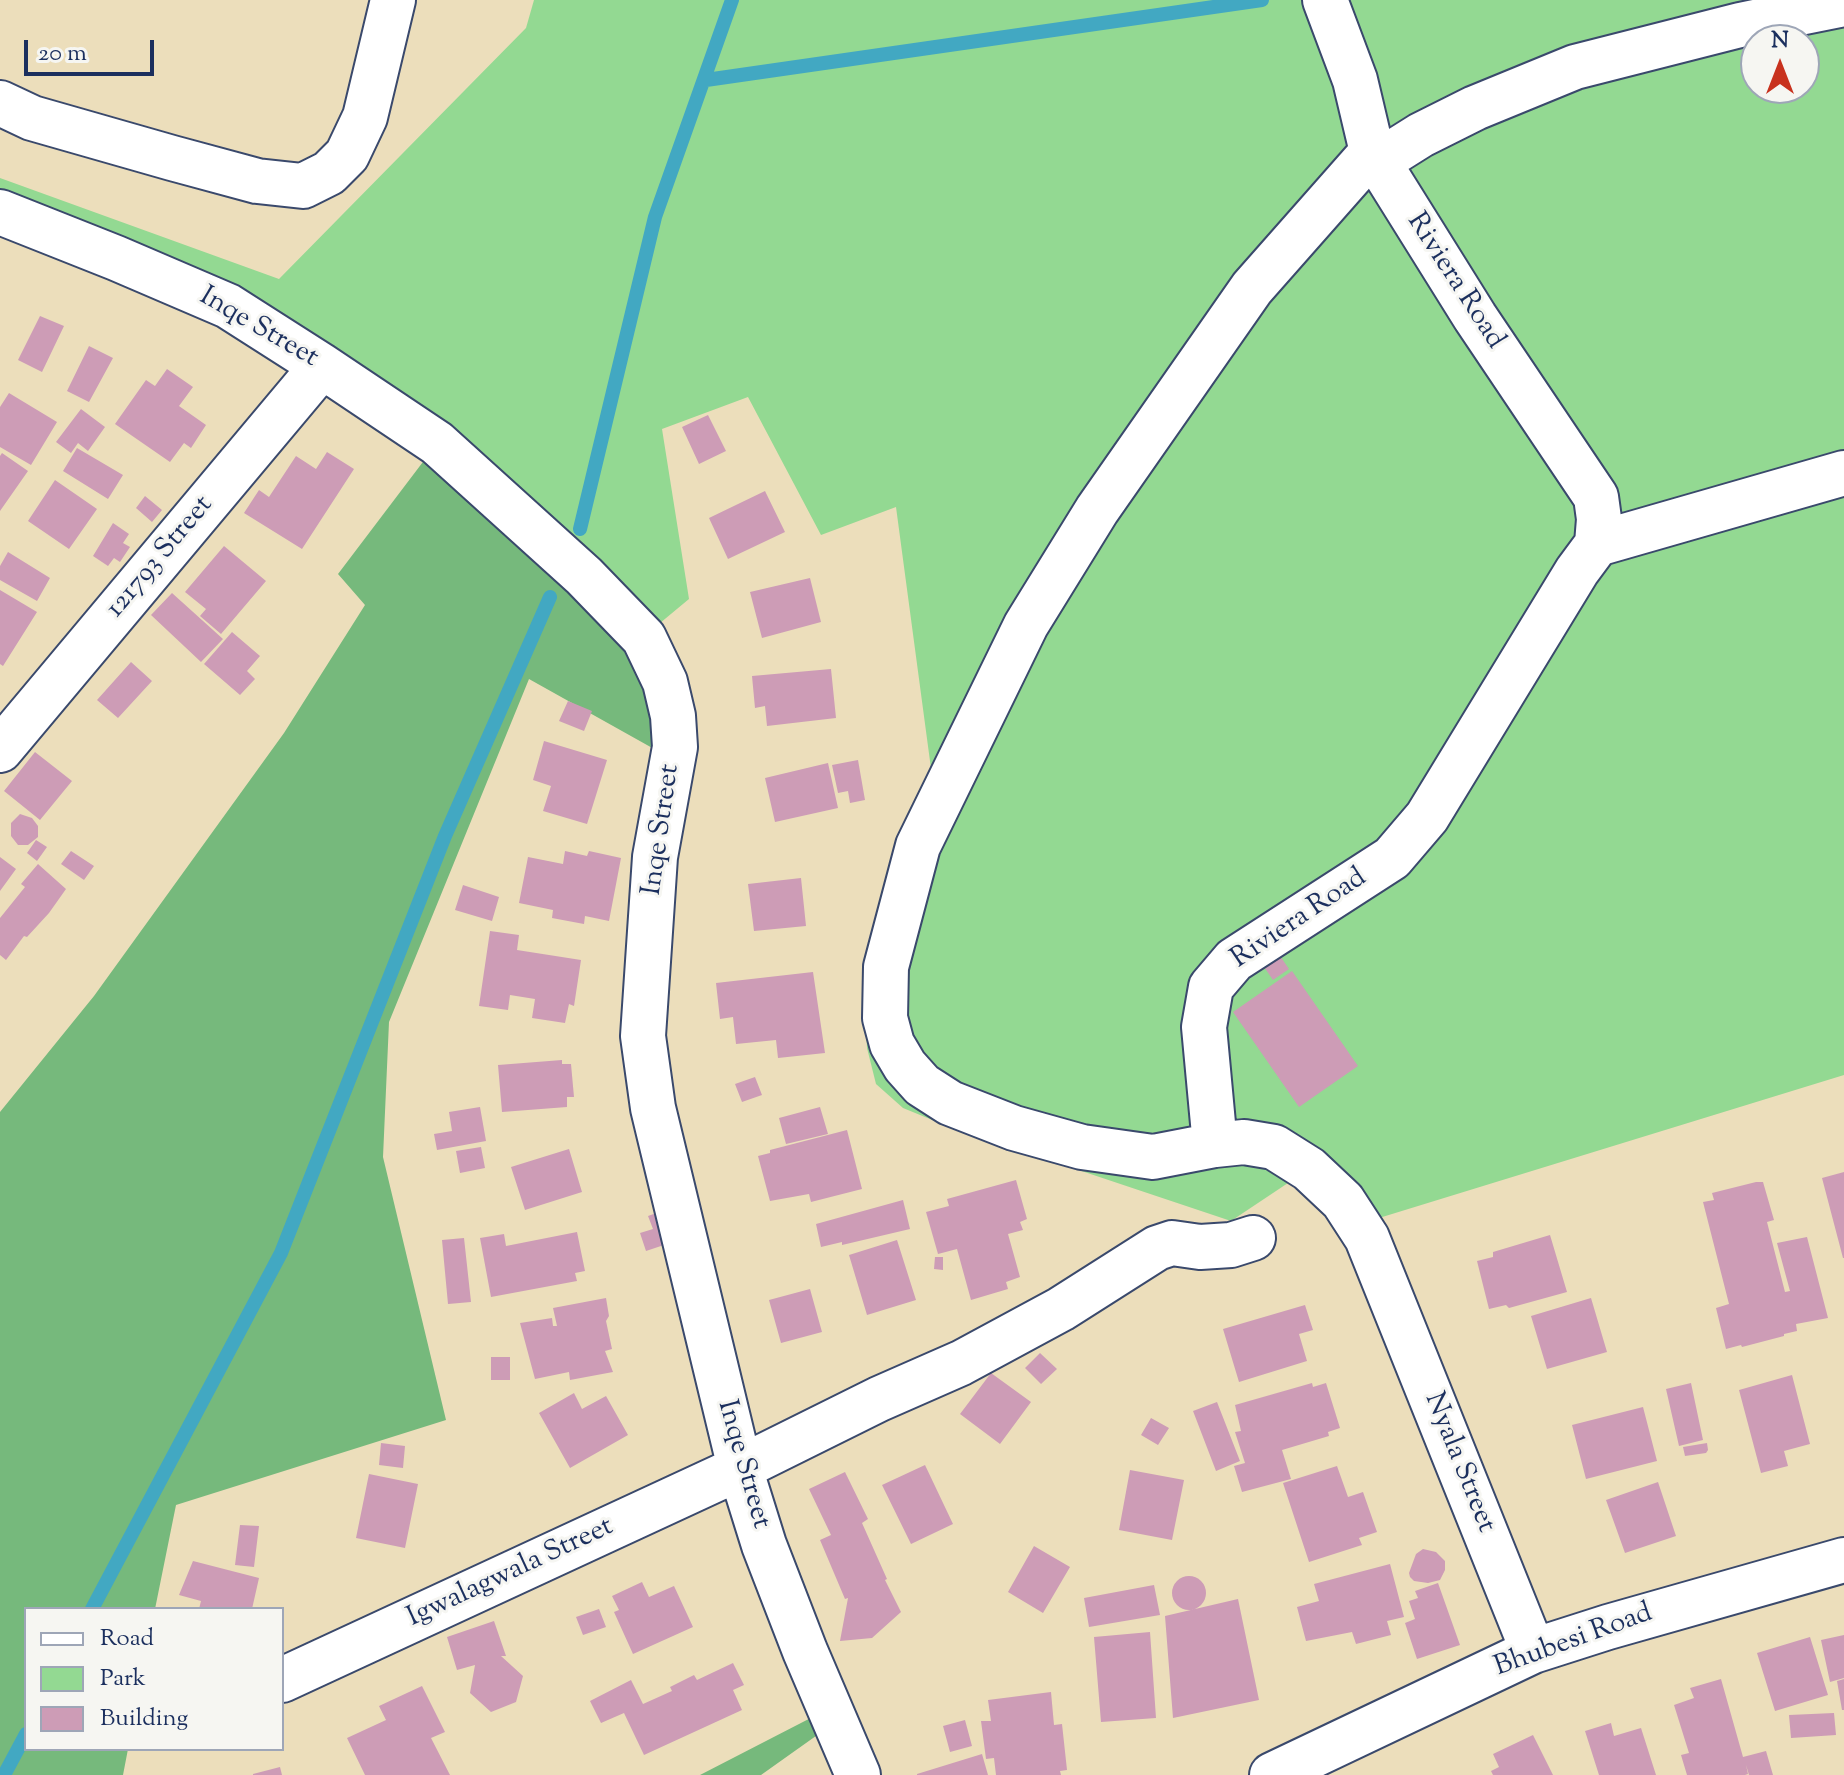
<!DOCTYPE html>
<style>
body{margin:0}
#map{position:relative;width:1844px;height:1775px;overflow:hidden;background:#ecdebb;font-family:"Sorts Mill Goudy",serif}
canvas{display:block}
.legend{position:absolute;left:24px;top:1607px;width:260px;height:144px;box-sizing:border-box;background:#f6f6f2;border:2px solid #9ea6b7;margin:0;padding:10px 14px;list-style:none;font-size:24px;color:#1b2f5e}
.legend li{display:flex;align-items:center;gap:16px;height:40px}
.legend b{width:40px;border:2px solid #9ea6b7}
.north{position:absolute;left:1740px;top:24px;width:80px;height:80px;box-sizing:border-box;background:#f6f6f2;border:2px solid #9ea6b7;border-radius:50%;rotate:0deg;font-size:22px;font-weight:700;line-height:32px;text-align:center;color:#1b2f5e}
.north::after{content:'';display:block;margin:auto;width:28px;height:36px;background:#c8321e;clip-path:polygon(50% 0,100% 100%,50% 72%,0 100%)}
.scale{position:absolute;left:24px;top:40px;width:130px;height:36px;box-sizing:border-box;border:4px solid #1b2f5e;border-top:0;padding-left:10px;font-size:24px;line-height:28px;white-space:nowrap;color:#1b2f5e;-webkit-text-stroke:6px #f6f6f2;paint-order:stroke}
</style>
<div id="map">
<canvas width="1844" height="1775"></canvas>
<ul class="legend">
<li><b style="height:10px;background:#fff"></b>Road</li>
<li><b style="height:22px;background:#93d992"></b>Park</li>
<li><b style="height:22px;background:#cd9cb6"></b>Building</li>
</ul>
<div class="north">N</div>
<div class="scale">20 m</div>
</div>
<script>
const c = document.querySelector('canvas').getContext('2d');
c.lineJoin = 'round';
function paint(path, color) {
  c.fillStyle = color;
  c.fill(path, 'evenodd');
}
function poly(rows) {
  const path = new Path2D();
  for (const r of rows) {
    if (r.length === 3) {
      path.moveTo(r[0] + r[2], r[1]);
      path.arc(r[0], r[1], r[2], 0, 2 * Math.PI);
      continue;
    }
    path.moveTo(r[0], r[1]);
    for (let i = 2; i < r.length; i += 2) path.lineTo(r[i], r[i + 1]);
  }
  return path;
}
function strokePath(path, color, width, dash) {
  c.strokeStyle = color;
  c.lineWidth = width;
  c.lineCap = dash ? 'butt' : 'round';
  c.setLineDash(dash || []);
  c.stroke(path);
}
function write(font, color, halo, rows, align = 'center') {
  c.font = font + ' "Sorts Mill Goudy",serif';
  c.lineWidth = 6;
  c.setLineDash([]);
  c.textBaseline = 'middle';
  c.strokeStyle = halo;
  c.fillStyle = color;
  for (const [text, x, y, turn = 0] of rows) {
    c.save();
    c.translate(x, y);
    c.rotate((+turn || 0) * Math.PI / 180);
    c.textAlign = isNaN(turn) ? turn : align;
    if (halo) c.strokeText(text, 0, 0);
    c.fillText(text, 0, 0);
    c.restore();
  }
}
const green = poly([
 [534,0,1844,0,1844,1075,1353,1226,1306,1171,1231,1221,947,1126,903,1108,876,1084,867,1048,864,978,934,791,896,507,821,535,748,397,662,429,689,599,642,638,323,368,0,213,0,178,279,279,526,28],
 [1756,40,1804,40,1804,88,1756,88]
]);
const forest = poly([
 [435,446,642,638,672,759,529,679,389,1022,383,1157,446,1420,176,1505,155,1609,26,1609,26,1749,128,1749,123,1775,0,1775,0,1112,94,996,284,733,365,605,338,574],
 [832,1707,837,1721,761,1775,700,1775]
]);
const stream = poly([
 [706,80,1262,0],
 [580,529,655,217,732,0],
 [92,1609,281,1253,445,836,550,597],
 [4,1775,26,1734]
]);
const building = poly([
 [40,316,64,326,42,372,18,360],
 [89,346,113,358,89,402,67,391],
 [167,369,193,387,179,406,206,425,191,448,184,443,170,462,115,424,146,380,155,386],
 [9,393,57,422,31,465,0,447,0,407],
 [81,409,105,427,88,451,78,443,71,453,56,442],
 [708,415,726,451,699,464,682,427],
 [77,448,123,475,108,499,63,471],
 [327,452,354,469,302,549,244,513,259,490,269,497,296,456,316,469],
 [2,453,28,471,0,511,0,456],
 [55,480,97,509,69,549,28,521],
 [765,491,785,532,728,559,709,518],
 [145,496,162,510,152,522,136,508],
 [113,523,129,534,123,543,130,547,120,562,114,558,108,566,93,556],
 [224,546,266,581,221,634,200,616,206,609,185,592],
 [8,552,50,578,37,601,0,580,0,566],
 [810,578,821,622,762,638,750,592],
 [0,590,37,612,3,666,0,664],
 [172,593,223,639,201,662,151,615],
 [232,632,260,656,247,671,255,679,240,695,204,664],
 [131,662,152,681,118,718,97,700],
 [831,669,836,718,767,726,765,706,755,708,752,676],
 [568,701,592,711,584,731,559,721],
 [544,741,607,760,587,824,543,811,551,786,533,780],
 [35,752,72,781,40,820,4,791],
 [858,760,865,800,850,803,848,791,838,793,832,765],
 [828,763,838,808,775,822,765,778],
 [20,814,32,818,38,826,38,837,28,845,18,845,11,836,11,823],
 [36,840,47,847,37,861,27,853],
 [71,851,94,866,84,880,61,864],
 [565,851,587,856,589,851,621,858,609,921,585,916,584,924,552,918,553,910,519,903,528,857,563,864],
 [0,857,16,869,0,891],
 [38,864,66,889,49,913,27,937,24,936,6,960,0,955,0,918,25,887,21,884],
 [801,878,806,926,754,931,748,884],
 [463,885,499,897,492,921,455,910],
 [490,931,519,935,517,950,581,960,574,1006,569,1004,565,1023,532,1018,535,999,510,995,508,1010,479,1006],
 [1278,953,1289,969,1273,980,1262,964],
 [1292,971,1358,1066,1299,1107,1233,1012],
 [813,972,825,1053,778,1058,776,1040,736,1044,733,1017,720,1019,716,983],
 [562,1060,562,1064,571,1064,574,1097,567,1097,567,1107,502,1112,498,1065],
 [755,1077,762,1095,742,1102,735,1084],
 [480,1107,486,1141,437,1150,434,1134,452,1131,449,1112],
 [820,1107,828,1134,786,1144,779,1118],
 [847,1130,862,1189,811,1202,809,1194,770,1201,758,1156,770,1153,770,1150],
 [481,1147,485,1168,460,1173,456,1151],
 [569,1149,582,1192,525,1210,511,1167],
 [1844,1172,1844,1258,1843,1258,1822,1178],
 [1016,1180,1027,1219,1020,1222,1023,1230,1008,1234,1020,1277,1006,1282,1008,1289,971,1300,957,1249,938,1254,926,1212,949,1206,947,1199],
 [1756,1182,1763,1182,1774,1220,1767,1222,1785,1292,1790,1291,1777,1243,1807,1237,1828,1318,1796,1324,1797,1331,1784,1334,1784,1336,1742,1347,1741,1345,1726,1349,1716,1308,1729,1304,1703,1202,1714,1200,1712,1193],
 [903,1200,910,1229,842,1245,842,1242,821,1247,816,1224],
 [662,1211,667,1244,646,1251,640,1233,653,1229,648,1216],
 [577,1232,585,1271,575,1273,577,1281,491,1297,480,1238,504,1234,506,1246],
 [1550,1235,1567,1292,1509,1308,1506,1305,1489,1309,1477,1261,1493,1257,1493,1252],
 [464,1238,471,1302,448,1304,442,1240],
 [897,1240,916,1300,867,1315,849,1255],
 [935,1257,943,1257,943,1270,934,1269],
 [810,1289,822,1332,781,1343,769,1300],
 [606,1298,609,1316,606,1321,612,1349,605,1351,613,1372,570,1380,569,1372,535,1379,520,1323,552,1318,553,1326,557,1326,553,1308],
 [1591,1298,1607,1352,1547,1369,1531,1316],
 [1305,1305,1313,1330,1299,1334,1307,1361,1239,1382,1223,1329],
 [1040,1353,1057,1369,1041,1384,1025,1368],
 [491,1357,510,1357,510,1380,491,1380],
 [991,1373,1031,1402,1000,1444,960,1414],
 [1792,1375,1810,1444,1784,1451,1788,1466,1761,1473,1739,1390],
 [1312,1383,1313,1387,1326,1383,1340,1428,1328,1432,1329,1436,1282,1450,1291,1479,1242,1492,1234,1466,1245,1463,1235,1432,1241,1431,1235,1405],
 [1691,1383,1703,1440,1679,1446,1666,1389],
 [574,1393,582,1409,606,1396,628,1435,570,1468,539,1413],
 [1217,1402,1240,1461,1216,1471,1193,1411],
 [1643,1407,1657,1461,1586,1479,1572,1425],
 [1151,1418,1169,1428,1158,1445,1141,1435],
 [381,1443,405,1446,403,1468,379,1465],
 [1707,1443,1708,1450,1706,1453,1685,1456,1683,1447],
 [925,1465,953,1524,911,1544,882,1485],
 [1337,1466,1348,1497,1363,1492,1377,1532,1359,1538,1362,1545,1309,1562,1283,1483],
 [1130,1470,1184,1480,1172,1540,1119,1530],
 [845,1472,868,1519,862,1523,887,1579,885,1580,901,1612,872,1638,840,1641,848,1598,845,1599,820,1540,831,1535,809,1489],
 [369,1474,418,1484,405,1548,356,1538],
 [1658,1482,1676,1536,1625,1553,1606,1500],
 [240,1525,259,1526,254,1567,235,1565],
 [1034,1546,1070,1567,1043,1613,1008,1592],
 [1423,1549,1436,1552,1445,1561,1445,1570,1440,1580,1428,1583,1414,1581,1410,1577,1409,1573,1416,1554],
 [193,1561,259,1578,252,1609,199,1609,201,1601,179,1595],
 [1390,1564,1404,1617,1387,1621,1391,1635,1356,1644,1352,1632,1306,1641,1297,1607,1319,1601,1314,1584],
 [1189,1593,17],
 [642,1582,649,1597,674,1586,693,1627,633,1654,614,1612,619,1610,612,1596],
 [1438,1583,1460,1645,1417,1659,1405,1623,1415,1619,1409,1601,1418,1598,1415,1591],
 [1154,1585,1160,1615,1089,1627,1084,1598],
 [1238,1599,1259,1700,1173,1718,1165,1616],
 [599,1609,606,1627,583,1635,576,1617],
 [494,1621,506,1656,501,1656,523,1676,516,1702,491,1712,470,1693,475,1665,457,1670,447,1637],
 [1150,1632,1156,1718,1101,1722,1094,1637],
 [1844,1635,1844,1678,1830,1682,1821,1640],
 [1810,1637,1828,1695,1775,1711,1757,1653],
 [733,1663,744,1685,733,1690,742,1710,644,1755,624,1713,601,1723,590,1701,631,1680,643,1704,672,1691,670,1687,694,1675,697,1680],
 [1721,1679,1743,1757,1766,1751,1773,1775,1749,1775,1746,1765,1748,1774,1745,1775,1687,1775,1681,1755,1689,1753,1674,1705,1694,1698,1690,1688],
 [1844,1679,1844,1710,1842,1710,1837,1681],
 [422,1686,445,1732,431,1738,450,1775,365,1775,347,1738,386,1720,379,1706],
 [1051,1692,1054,1725,1062,1724,1067,1770,1060,1771,1061,1775,996,1775,994,1758,986,1759,981,1721,991,1721,988,1700],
 [1834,1713,1836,1735,1791,1738,1789,1715],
 [965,1720,972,1746,950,1752,943,1726],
 [1611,1723,1614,1736,1641,1728,1656,1775,1599,1775,1585,1731],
 [1533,1735,1553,1775,1493,1775,1491,1771,1499,1767,1493,1754],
 [982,1754,988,1775,917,1775,917,1774],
 [280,1767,282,1775,253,1775,253,1774]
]);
const minor = poly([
 [1325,0,1355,80,1372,152,1252,288,1097,510,1026,625,918,846,886,967,885,1018,892,1044,905,1066,922,1085,950,1103,1014,1128,1082,1147,1153,1157,1215,1145,1204,1027,1211,987,1234,960,1392,858,1427,817,1577,571,1597,544,1599,519,1596,497,1475,317,1372,152],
 [0,103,32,118,172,158,257,181,303,186,329,173,347,155,365,117,393,0],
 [1378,162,1421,135,1475,108,1575,67,1740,25,1844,4],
 [0,212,116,258,228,306,322,366,437,443,584,576,644,638,665,682,673,716,675,747,655,857,643,1036,653,1108,740,1468,764,1545,805,1651,858,1775],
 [1597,544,1844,473],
 [0,750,322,366],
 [1215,1145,1244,1142,1274,1147,1309,1169,1343,1201,1367,1238,1533,1651],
 [282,1680,740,1468,879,1399,961,1363,1061,1309,1157,1248,1172,1243,1200,1247,1231,1245,1253,1238],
 [1272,1775,1533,1651,1608,1627,1844,1560]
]);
const streetNames = [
 ["Riviera Road",1454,282,57],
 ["Inqe Street",258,329,30],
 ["121793 Street",161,558,-50],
 ["Inqe Street",663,830,-82],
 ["Riviera Road",1300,920,-34],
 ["Nyala Street",1458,1463,68],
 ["Inqe Street",742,1465,74],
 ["Igwalagwala Street",511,1574,-25],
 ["Bhubesi Road",1574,1642,-20]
];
paint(green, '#93d992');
paint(forest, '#76b97c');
strokePath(stream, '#42a8c2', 14);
paint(building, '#cd9cb6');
strokePath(minor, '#3a496c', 48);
strokePath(minor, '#fff', 44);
write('28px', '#1b2f5e', '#f6f6f2', streetNames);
</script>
